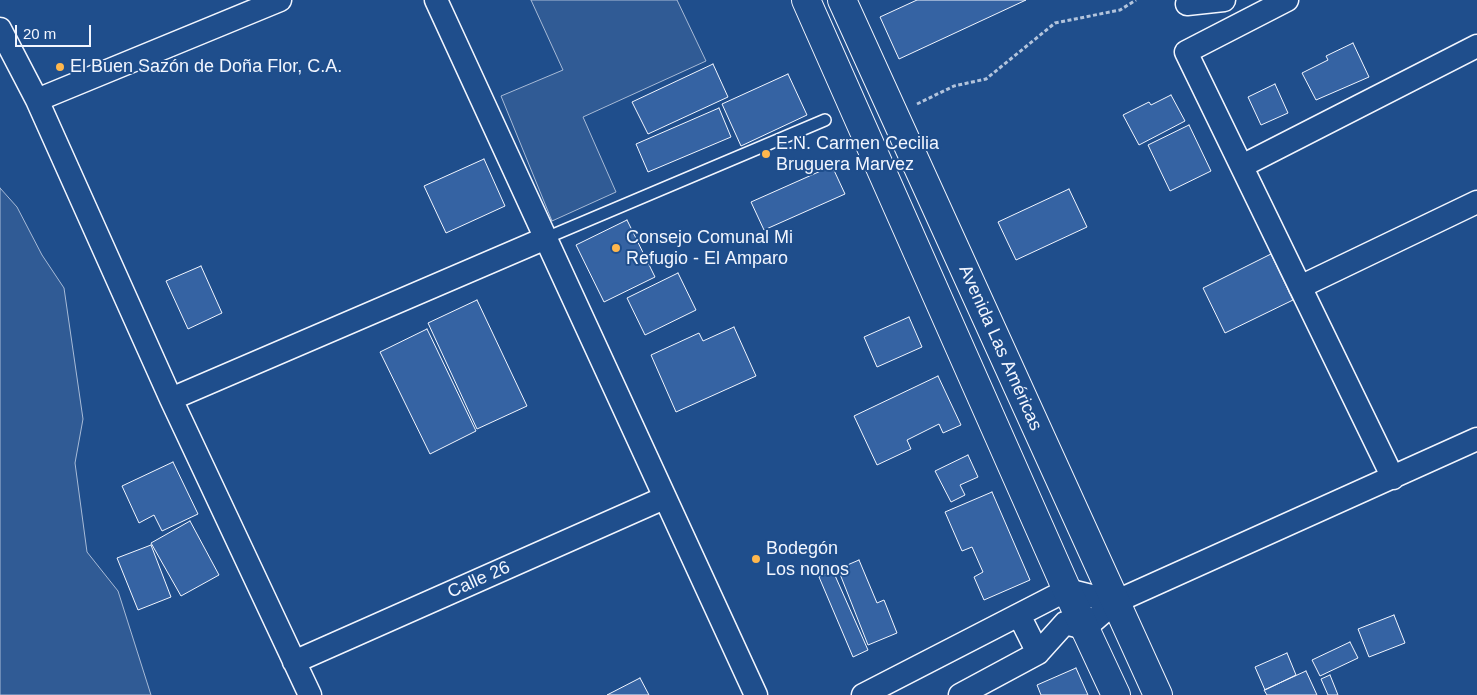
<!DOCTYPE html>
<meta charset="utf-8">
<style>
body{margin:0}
#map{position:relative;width:1477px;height:695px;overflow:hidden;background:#1f4e8c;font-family:Arial,sans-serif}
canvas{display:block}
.scale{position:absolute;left:15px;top:25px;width:76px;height:22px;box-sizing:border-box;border:2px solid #f2f6ff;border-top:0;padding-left:6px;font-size:15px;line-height:18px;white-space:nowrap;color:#f2f6ff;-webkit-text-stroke:4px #1f4e8c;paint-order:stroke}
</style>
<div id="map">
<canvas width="1477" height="695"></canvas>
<div class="scale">20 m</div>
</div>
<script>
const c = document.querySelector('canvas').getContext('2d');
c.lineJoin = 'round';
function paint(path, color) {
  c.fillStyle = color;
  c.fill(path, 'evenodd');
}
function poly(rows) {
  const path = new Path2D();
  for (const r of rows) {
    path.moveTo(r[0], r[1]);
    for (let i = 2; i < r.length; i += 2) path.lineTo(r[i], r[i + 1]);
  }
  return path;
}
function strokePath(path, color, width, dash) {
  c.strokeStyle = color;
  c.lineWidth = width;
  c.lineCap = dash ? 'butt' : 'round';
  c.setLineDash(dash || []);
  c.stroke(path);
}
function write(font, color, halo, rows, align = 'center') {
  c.font = font + ' Arial,sans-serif';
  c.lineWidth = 4;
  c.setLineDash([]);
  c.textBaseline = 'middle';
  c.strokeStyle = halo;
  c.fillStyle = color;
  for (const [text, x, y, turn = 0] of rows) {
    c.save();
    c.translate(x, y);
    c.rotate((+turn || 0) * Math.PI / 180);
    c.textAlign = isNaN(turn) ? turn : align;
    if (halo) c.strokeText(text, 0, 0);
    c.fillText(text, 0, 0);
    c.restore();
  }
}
const built = poly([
 [531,0,677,0,706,61,583,117,616,192,552,221,501,96,563,70,531,0],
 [0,188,17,207,42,255,64,288,83,419,75,463,87,552,118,591,151,695,0,695,0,188]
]);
const building = poly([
 [917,0,1026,0,899,59,880,17,917,0],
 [1353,43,1369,77,1316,100,1302,73,1328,60,1326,56,1353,43],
 [713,64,728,97,648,134,632,102,713,64],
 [788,74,807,115,741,146,722,104,788,74],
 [1275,84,1288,113,1261,125,1248,97,1275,84],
 [1171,95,1185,121,1139,145,1123,115,1149,102,1151,105,1171,95],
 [719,108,731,137,648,172,636,144,719,108],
 [1189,125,1211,171,1170,191,1148,145,1189,125],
 [484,159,505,206,446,233,424,186,484,159],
 [832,166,845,194,764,230,751,202,832,166],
 [1069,189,1087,227,1016,260,998,222,1069,189],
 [627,220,655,277,604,302,576,245,627,220],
 [1271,254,1293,300,1225,333,1203,288,1271,254],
 [201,266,222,313,188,329,166,281,201,266],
 [678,273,696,310,645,335,627,298,678,273],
 [477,300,527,406,477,429,428,323,477,300],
 [909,317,922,347,877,367,864,337,909,317],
 [734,327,756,376,676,412,651,355,699,333,703,341,734,327],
 [427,329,476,431,430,454,380,352,427,329],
 [938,376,961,425,943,433,939,424,907,440,911,449,877,465,854,416,938,376],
 [968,455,978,477,960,485,965,495,951,502,935,471,968,455],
 [173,462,198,514,162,531,154,515,139,523,122,486,173,462],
 [992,492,1030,580,984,600,974,577,983,572,972,547,962,551,945,512,992,492],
 [190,521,219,575,181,596,151,543,190,521],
 [151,545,171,597,138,610,117,558,151,545],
 [859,560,877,603,884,600,897,633,868,645,838,569,859,560],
 [833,571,868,650,853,657,819,577,833,571],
 [1394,615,1405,643,1369,657,1358,629,1394,615],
 [1350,642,1358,658,1320,676,1312,660,1350,642],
 [1287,653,1296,675,1265,690,1255,667,1287,653],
 [1076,668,1088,695,1041,695,1037,685,1076,668],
 [1306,671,1317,695,1267,695,1264,690,1306,671],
 [1330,675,1338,695,1328,695,1321,679,1330,675],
 [640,678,649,695,607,695,640,678]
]);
const path = poly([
 [917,104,954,86,986,79,1055,23,1120,10,1136,0]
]);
const service = poly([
 [546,238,825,120]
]);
const minor = poly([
 [436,0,756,695],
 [1287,0,1186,52,1393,478],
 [1187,4,1224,0],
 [0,29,37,100,171,399,310,695],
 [37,100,280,0],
 [1242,166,1477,46],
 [1300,287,1477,202],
 [171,399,546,238],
 [1019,615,1038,653],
 [294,662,664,498],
 [863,695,1067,590,1115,602,1477,439],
 [960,695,1038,653,1065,623,1085,628,1115,602]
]);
const secondary = poly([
 [806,0,1067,590,1116,695],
 [842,0,1158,695]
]);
const markers = [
 [60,67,5,"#ffb74d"],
 [766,154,5,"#ffb74d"],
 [616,248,5,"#ffb74d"],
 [756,559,5,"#ffb74d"]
];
const poiNames = [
 ["El Buen Sazón de Doña Flor, C.A.",70,67],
 ["E.N. Carmen Cecilia",776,144],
 ["Bruguera Marvez",776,165],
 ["Consejo Comunal Mi",626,238],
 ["Refugio - El Amparo",626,259],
 ["Bodegón",766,549],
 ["Los nonos",766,570]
];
const streetNames = [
 ["Avenida Las Américas",1000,348,66],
 ["Calle 26",479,580,-24]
];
paint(built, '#305b95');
strokePath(built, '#a8bbd7', 1);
paint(building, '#3563a3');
strokePath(building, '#f2f6ff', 1);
strokePath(service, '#f2f6ff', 14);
strokePath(minor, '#f2f6ff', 25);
strokePath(secondary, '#f2f6ff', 30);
strokePath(path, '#b3c4dc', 3, [4, 2.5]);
strokePath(service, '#1f4e8c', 11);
strokePath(minor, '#1f4e8c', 22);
strokePath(secondary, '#1f4e8c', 28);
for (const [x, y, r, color] of markers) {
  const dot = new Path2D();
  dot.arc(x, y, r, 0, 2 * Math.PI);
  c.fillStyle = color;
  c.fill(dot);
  strokePath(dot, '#1f4e8c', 2);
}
write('18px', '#f2f6ff', '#1f4e8c', poiNames, 'left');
write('18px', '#f2f6ff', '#1f4e8c', streetNames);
</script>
